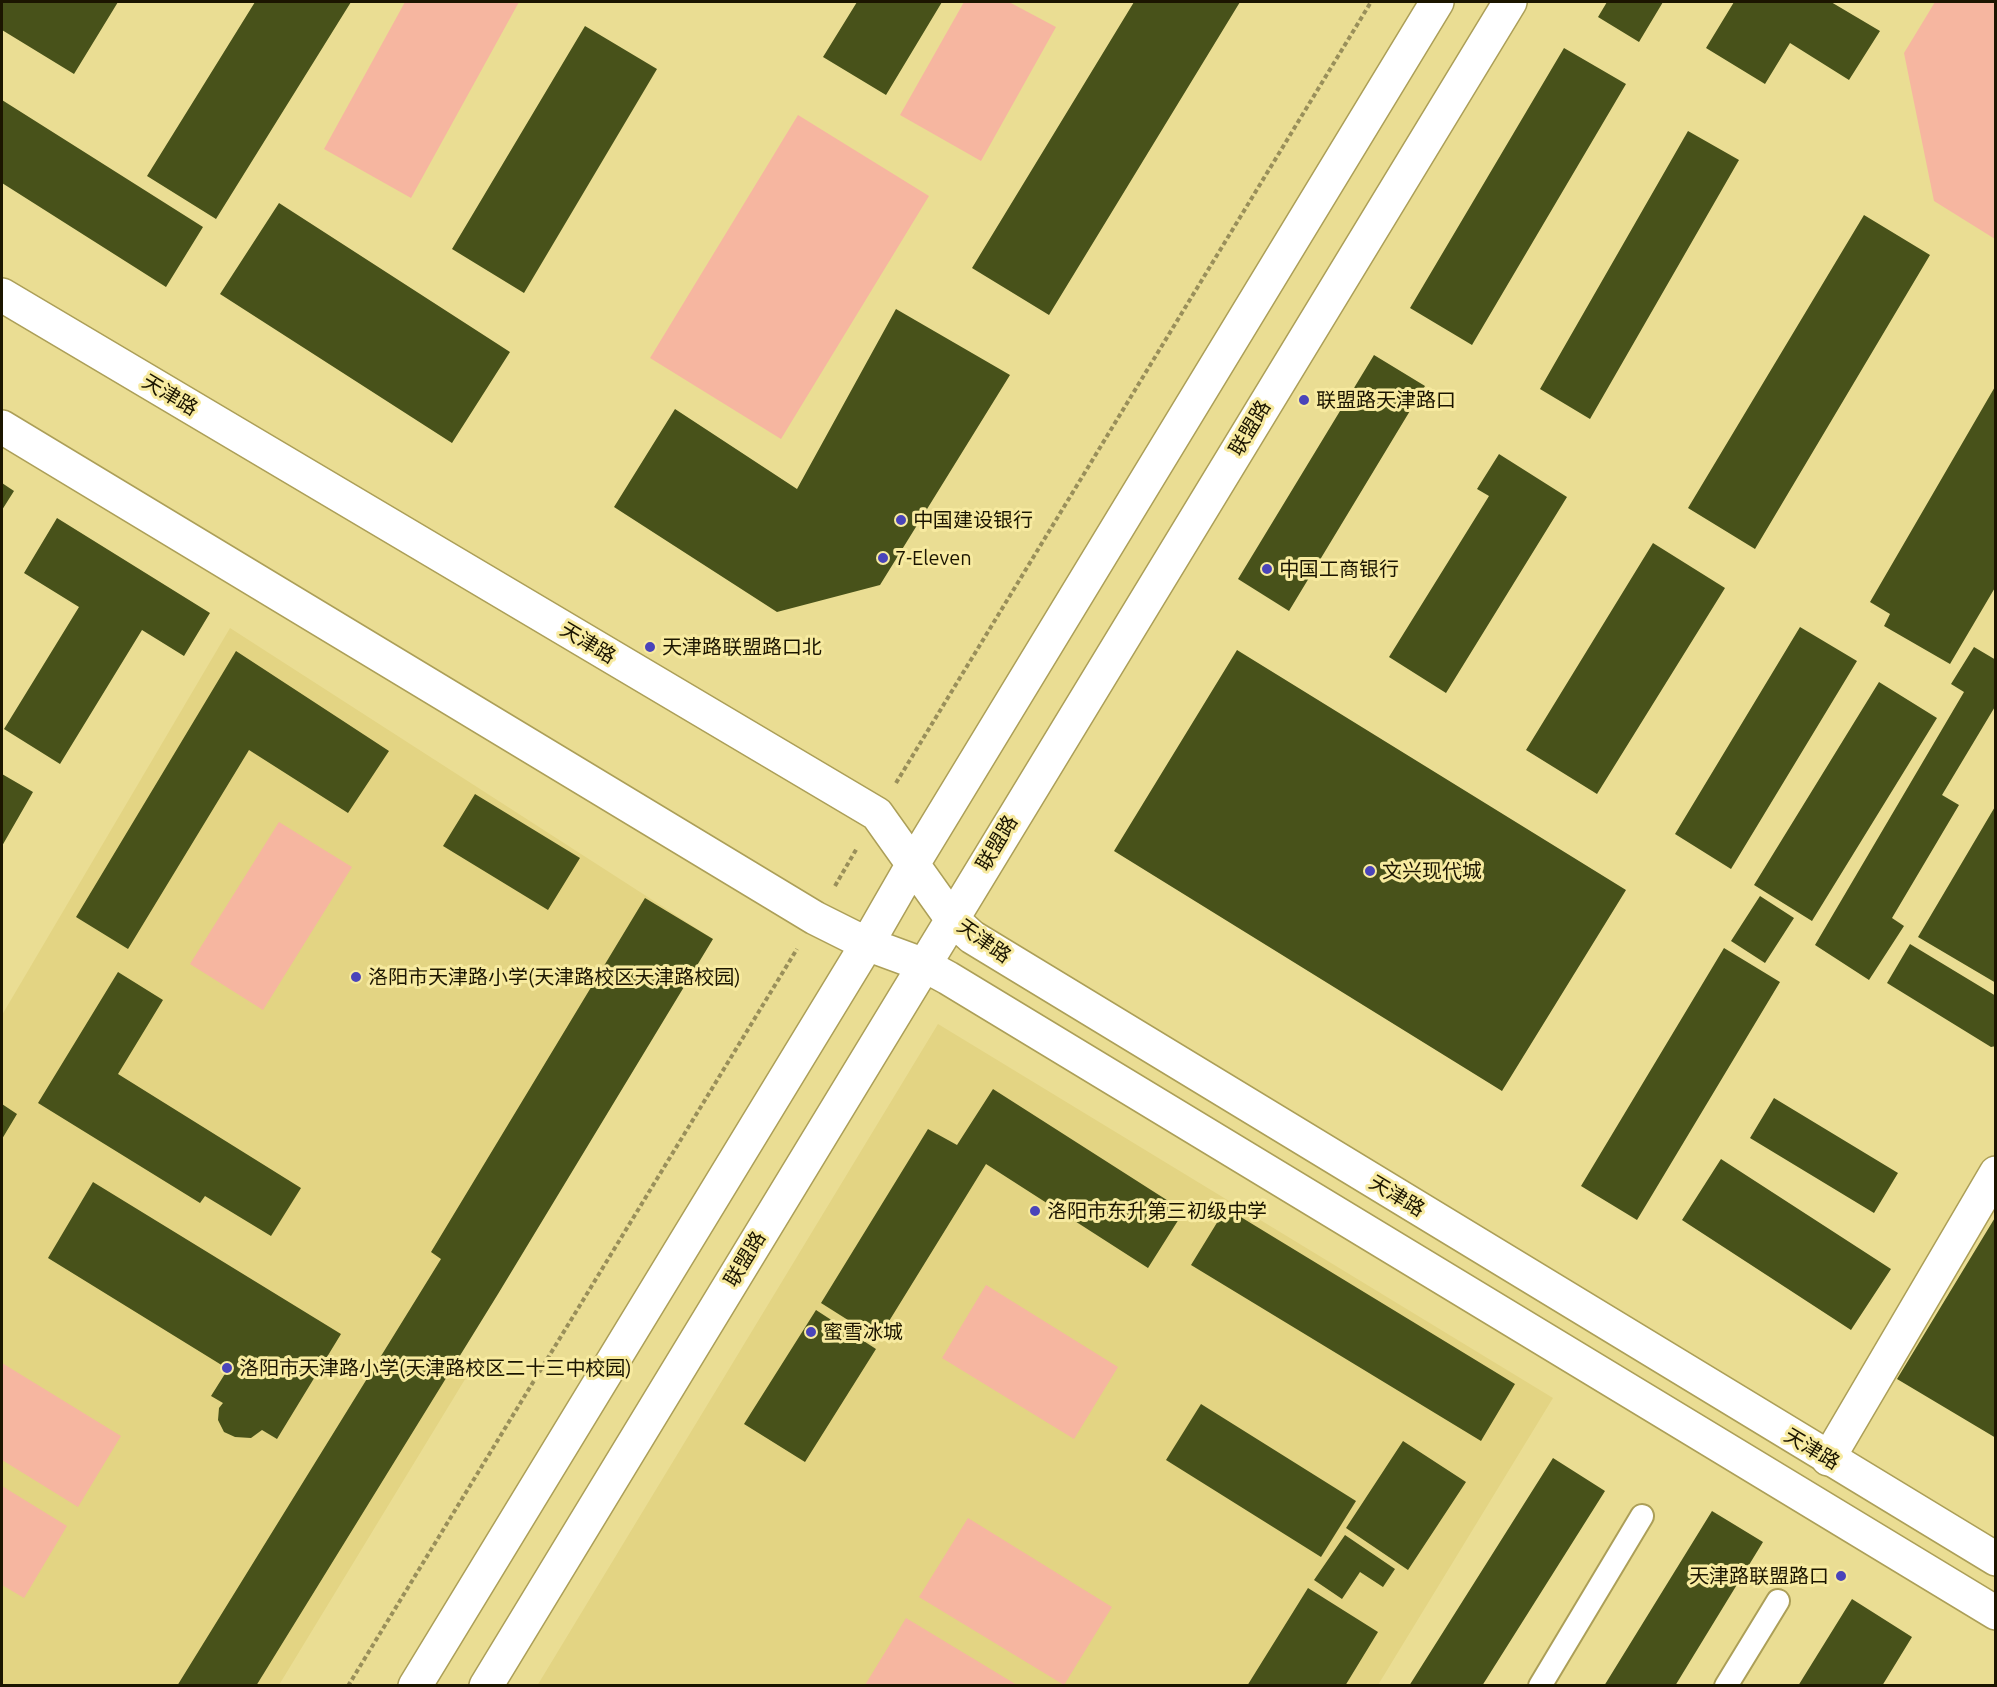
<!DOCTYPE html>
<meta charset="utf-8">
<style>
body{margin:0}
#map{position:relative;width:1997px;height:1687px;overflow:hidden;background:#eadd93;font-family:Ubuntu,sans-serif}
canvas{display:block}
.frame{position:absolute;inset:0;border:3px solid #1b1500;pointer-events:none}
</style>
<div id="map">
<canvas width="1997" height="1687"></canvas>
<div class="frame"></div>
</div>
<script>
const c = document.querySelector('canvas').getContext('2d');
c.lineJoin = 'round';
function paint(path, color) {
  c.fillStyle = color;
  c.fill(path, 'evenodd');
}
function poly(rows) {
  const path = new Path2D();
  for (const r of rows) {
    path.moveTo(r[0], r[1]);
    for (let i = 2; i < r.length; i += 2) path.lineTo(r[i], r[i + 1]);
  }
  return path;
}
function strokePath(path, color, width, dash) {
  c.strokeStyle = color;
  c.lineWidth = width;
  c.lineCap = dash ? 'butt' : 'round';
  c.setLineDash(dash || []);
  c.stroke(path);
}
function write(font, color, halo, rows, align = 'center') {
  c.font = font + ' Ubuntu,"Noto Sans SC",sans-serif';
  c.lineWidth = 6;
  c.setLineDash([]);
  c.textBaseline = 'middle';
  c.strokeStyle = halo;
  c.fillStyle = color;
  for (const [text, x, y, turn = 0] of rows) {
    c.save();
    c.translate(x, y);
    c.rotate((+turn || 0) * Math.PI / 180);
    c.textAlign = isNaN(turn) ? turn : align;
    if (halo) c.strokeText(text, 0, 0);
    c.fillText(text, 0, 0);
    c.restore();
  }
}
const built = poly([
 [230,628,713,939,440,1360,467,1376,279,1685,2,1686,2,1015],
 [938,1024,1553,1398,1378,1685,537,1686]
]);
const green = poly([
 [405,2,519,2,411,198,324,149],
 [964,2,1009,2,1056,27,981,161,900,115],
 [1935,2,1995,2,1995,239,1934,201,1904,53],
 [798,115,929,196,781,439,650,358],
 [279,822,352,867,263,1010,190,964],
 [986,1285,1118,1367,1074,1439,942,1358],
 [2,1363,121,1436,78,1507,2,1460],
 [2,1486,67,1526,24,1598,2,1585],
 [968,1518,1112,1607,1064,1685,919,1597],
 [906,1618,1017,1685,865,1685]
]);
const building = poly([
 [2,2,118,2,74,74,2,30],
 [255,2,351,2,216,219,147,176],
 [857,2,942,2,886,95,823,57],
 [1134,2,1240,2,1049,315,972,268],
 [1607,2,1663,2,1639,42,1598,17],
 [1734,2,1831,2,1880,31,1849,80,1790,43,1765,84,1706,48],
 [585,26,657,69,524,293,452,249],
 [1564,48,1626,84,1472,345,1410,308],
 [2,100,203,227,166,287,2,183],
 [1688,131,1739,160,1590,419,1540,389],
 [279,203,510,352,452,443,220,294],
 [1864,215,1930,255,1755,549,1688,508],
 [896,309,1010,375,880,585,777,612,614,507,675,409,797,489],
 [1374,355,1425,386,1289,611,1238,579],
 [1996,385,1996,586,1950,664,1884,626,1890,614,1870,602],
 [1499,454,1567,497,1446,693,1389,657,1489,496,1477,489],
 [2,483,14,491,2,510],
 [57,518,210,613,184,656,142,630,60,764,4,729,79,607,24,573],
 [1653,543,1725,588,1597,794,1526,750],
 [1800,627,1857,661,1731,869,1675,834],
 [1974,647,1996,660,1996,705,1942,795,1959,805,1892,918,1904,926,1869,980,1815,945,1964,692,1951,684],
 [1237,650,1626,890,1502,1091,1114,851],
 [236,651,389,751,348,813,249,750,128,949,76,917],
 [1879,682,1937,718,1812,921,1754,885],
 [2,774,33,792,2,846],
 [475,794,580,858,548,910,443,846],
 [1996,805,1996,983,1918,937],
 [1760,896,1794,918,1765,963,1731,941],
 [645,898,713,939,498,1294,256,1686,177,1686,441,1259,431,1252],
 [1910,944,1996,996,1996,1046,1991,1047,1887,983],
 [1724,948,1780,982,1637,1220,1581,1186],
 [118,972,163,1000,118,1074,301,1188,271,1236,205,1196,200,1203,38,1103],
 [993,1089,1184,1211,1148,1268,986,1164,878,1339,821,1303,928,1129,957,1145],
 [1774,1098,1898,1173,1874,1213,1750,1138],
 [2,1104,17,1114,2,1139],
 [1721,1159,1891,1269,1851,1330,1682,1220],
 [93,1182,341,1334,277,1439,262,1430,251,1438,235,1437,224,1432,218,1420,219,1408,223,1403,211,1396,228,1369,48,1258],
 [1226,1208,1515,1384,1481,1441,1191,1265],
 [1996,1216,1996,1438,1897,1379],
 [816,1310,876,1349,805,1462,744,1424],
 [1201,1404,1356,1501,1321,1557,1166,1460],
 [1403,1441,1466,1482,1408,1570,1346,1528],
 [1553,1458,1605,1491,1482,1686,1409,1686],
 [1712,1511,1763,1542,1675,1686,1604,1686],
 [1345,1535,1395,1569,1383,1587,1360,1572,1342,1599,1314,1580],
 [1308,1588,1378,1632,1345,1686,1247,1686],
 [1852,1599,1912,1637,1882,1686,1798,1686]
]);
const path = poly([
 [896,783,1371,2],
 [835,886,857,848],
 [348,1686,797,949]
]);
const lane = poly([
 [1540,1686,1642,1516],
 [1726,1686,1778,1601]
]);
const street = poly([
 [1828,1459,1996,1173]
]);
const secondary = poly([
 [2,295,877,814,951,918,972,937,1996,1559],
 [2,427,815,918,867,944,924,965,948,978,1996,1613],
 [415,1686,867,944,913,864,1437,2],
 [486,1686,1510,2]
]);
const markers = [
 [1304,400,6,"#4a44ba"],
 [901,520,6,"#4a44ba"],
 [883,558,6,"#4a44ba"],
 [1267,569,6,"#4a44ba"],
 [650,647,6,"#4a44ba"],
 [1370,871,6,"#4a44ba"],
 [356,977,6,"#4a44ba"],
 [1035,1211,6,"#4a44ba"],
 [811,1332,6,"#4a44ba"],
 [227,1368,6,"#4a44ba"],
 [1841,1576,6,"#4a44ba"]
];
const streetNames = [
 ["天津路",170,395,31],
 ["联盟路",1250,428,-59],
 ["天津路",588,643,31],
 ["联盟路",997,843,-59],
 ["天津路",984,941,35],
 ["天津路",1397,1196,31],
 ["联盟路",745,1259,-59],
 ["天津路",1812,1449,31]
];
const poiNames = [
 ["联盟路天津路口",1316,400],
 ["中国建设银行",913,520],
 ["7-Eleven",895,558],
 ["中国工商银行",1279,569],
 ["天津路联盟路口北",662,647],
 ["文兴现代城",1382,871],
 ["洛阳市天津路小学(天津路校区天津路校园)",368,977],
 ["洛阳市东升第三初级中学",1047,1211],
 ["蜜雪冰城",823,1332],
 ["洛阳市天津路小学(天津路校区二十三中校园)",239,1368],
 ["天津路联盟路口",1829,1576,"right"]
];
paint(built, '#e3d483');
paint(green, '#f6b6a0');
paint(building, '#48521a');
strokePath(lane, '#ac9f58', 26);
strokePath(street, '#ac9f58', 36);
strokePath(secondary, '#ac9f58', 36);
strokePath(path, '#998f5a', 4, [4.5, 3]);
strokePath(lane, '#fff', 22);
strokePath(street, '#fff', 33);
strokePath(secondary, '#fff', 33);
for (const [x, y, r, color] of markers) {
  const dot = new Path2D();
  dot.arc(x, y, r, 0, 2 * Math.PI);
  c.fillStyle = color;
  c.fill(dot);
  strokePath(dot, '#f7eaa0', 2);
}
write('20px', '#1b1500', '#f7eaa0', streetNames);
write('20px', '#1b1500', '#f7eaa0', poiNames, 'left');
</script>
